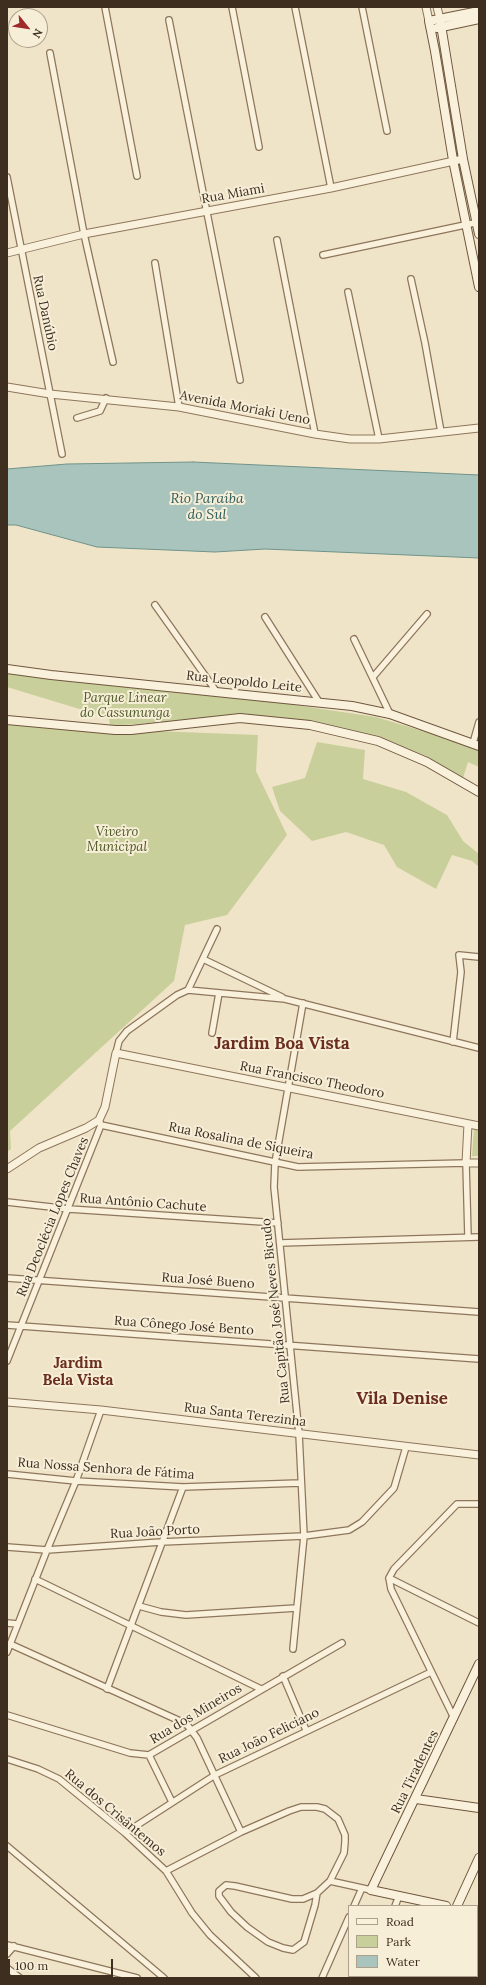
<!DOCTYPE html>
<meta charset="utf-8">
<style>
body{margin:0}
#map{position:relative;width:486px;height:1985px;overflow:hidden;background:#f0e4c8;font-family:Lora,serif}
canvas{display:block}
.frame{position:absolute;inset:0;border:8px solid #3d2e20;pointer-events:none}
.legend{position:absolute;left:348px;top:1905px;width:130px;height:72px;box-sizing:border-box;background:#f7eed8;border:1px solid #ada18e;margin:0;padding:5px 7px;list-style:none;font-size:12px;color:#3d2e20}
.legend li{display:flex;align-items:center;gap:8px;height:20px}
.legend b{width:20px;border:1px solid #ada18e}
.north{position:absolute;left:8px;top:8px;width:40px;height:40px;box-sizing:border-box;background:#f7eed8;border:1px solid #ada18e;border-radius:50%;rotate:120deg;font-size:11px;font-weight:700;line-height:16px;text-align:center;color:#3d2e20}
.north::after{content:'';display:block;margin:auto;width:14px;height:18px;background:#9e2a2b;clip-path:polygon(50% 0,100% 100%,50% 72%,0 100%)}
.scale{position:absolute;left:8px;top:1959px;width:105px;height:18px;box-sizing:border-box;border:2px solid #3d2e20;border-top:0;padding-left:5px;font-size:12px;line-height:14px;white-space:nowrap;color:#3d2e20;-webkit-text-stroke:3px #f7eed8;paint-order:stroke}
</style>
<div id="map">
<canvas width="486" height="1985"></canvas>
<div class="frame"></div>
<ul class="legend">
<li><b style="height:5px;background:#faf1dc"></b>Road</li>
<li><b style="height:11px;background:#c9cf9b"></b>Park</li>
<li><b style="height:11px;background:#a9c4bc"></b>Water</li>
</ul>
<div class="north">N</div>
<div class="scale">100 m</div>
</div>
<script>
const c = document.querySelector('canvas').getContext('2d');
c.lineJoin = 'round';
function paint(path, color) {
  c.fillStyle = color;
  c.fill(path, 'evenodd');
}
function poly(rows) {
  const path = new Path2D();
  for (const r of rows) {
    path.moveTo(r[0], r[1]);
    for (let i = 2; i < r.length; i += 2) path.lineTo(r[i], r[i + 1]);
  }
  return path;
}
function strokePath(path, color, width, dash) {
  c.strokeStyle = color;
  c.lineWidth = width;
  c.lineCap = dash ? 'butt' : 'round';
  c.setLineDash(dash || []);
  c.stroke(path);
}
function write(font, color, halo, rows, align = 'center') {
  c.font = font + ' Lora,serif';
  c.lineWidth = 4;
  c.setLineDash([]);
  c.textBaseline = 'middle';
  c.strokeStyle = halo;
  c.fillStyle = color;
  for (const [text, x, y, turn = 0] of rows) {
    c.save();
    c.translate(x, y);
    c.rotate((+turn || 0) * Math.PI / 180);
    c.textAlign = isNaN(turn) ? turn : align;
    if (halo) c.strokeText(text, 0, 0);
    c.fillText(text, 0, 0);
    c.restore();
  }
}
const green = poly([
 [7,672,22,675,268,701,376,717,479,748,479,767,468,762,463,778,424,755,379,739,240,716,110,726,109,718,7,687],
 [7,719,104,729,258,735,256,771,287,835,227,915,185,925,174,981,10,1131,11,1149,7,1152],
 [317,742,365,750,363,779,406,792,447,815,463,841,479,854,479,867,472,861,452,855,436,889,397,867,384,845,346,832,312,841,280,811,272,787,305,778],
 [474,1129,479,1130,479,1156,472,1156]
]);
const water = poly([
 [193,462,479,475,479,558,265,549,215,552,97,547,16,525,7,525,7,469,67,464,193,462]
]);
const minor = poly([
 [105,7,137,176],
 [232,7,259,147],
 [295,7,331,188],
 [362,7,387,131],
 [169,20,240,380],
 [50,53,84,234,113,362],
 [7,177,62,454],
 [277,240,315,434],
 [323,255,479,222],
 [155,263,179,407],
 [411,279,425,343,441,432],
 [348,292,379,439],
 [77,418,100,411,106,398],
 [155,605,216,691],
 [265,617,319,702],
 [354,639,390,714],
 [373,677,427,614],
 [473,743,479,722],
 [203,959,282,997],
 [188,990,285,999,479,1048],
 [212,1033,219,993],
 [453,1042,461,972,459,955,479,957],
 [116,1053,119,1041,127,1031,177,995,188,990,217,929],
 [99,1120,101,1125,298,1167,466,1163,468,1237],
 [7,1202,69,1209,278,1223],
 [280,1243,479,1237],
 [7,1278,479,1312],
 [7,1325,479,1359],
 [7,1361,101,1125],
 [7,1474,76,1481,183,1487,300,1483],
 [7,1547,47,1550,161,1542,304,1536,349,1530,362,1522,394,1488,406,1447],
 [389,1578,479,1623],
 [35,1579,261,1689],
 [139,1606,161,1612,186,1615,296,1608],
 [7,1623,18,1624],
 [10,1644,180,1721,188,1726,197,1738,241,1832],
 [293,1649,304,1536,299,1434,274,1187,275,1163,303,1003],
 [7,1652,47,1550,76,1481,101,1410],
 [283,1676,306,1730],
 [107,1689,183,1487],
 [7,1715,130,1753,149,1755,342,1643],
 [454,1718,391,1589,389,1578,394,1569,457,1504,479,1504],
 [149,1755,172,1802],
 [7,1759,38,1769,59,1779,125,1833,166,1871,192,1913,210,1935,256,1978],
 [125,1833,215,1775,431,1672],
 [7,1846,164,1978],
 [166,1871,241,1832,289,1811,301,1807,317,1807,325,1809,338,1819,345,1835,345,1842,344,1853,330,1881,317,1893,303,1899,292,1899,235,1886,226,1885,219,1891,219,1896,231,1912,247,1927,268,1942,283,1948,293,1950,304,1942,315,1905,317,1893],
 [330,1881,371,1890],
 [354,1906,362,1888],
 [395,1906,399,1896],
 [7,1945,137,1978],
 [7,1954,14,1946],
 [7,1968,20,1978],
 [322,1978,349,1917],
 [368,1978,369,1976],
 [425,1978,426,1976]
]);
const tertiary = poly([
 [426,7,429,21],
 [437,7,440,19],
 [7,253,84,234,331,188,463,159],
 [7,387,50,394,179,407,315,434,350,439,379,439,479,428],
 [468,1124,466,1163,479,1163],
 [7,1169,39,1148,86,1128,99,1120,105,1107,116,1053,479,1126],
 [7,1402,101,1410,479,1455]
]);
const secondary = poly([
 [479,11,429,21,435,51,453,160,479,287],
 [440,19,463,159,479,234],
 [437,28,479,19],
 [7,669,51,675,352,706,390,714,479,746],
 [7,720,115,730,131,730,240,718,310,725,378,741,427,762,479,792],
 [416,1799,479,1808],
 [446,1906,371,1890,479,1664],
 [457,1906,479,1858],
 [477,1912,479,1913]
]);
const streetNames = [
 ["Rua Miami",233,194,-10],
 ["Rua Danúbio",45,313,78],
 ["Avenida Moriaki Ueno",245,408,11],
 ["Rua Leopoldo Leite",244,682,6],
 ["Rua Francisco Theodoro",312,1080,11],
 ["Rua Rosalina de Siqueira",241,1141,11],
 ["Rua Antônio Cachute",143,1203,4],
 ["Rua Deoclécia Lopes Chaves",53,1217,-68],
 ["Rua José Bueno",208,1281,4],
 ["Rua Capitão José Neves Bicudo",276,1311,-96],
 ["Rua Cônego José Bento",184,1326,4],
 ["Rua Santa Terezinha",245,1415,7],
 ["Rua Nossa Senhora de Fátima",106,1469,4],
 ["Rua João Porto",155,1532,-3],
 ["Rua dos Mineiros",196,1714,-31],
 ["Rua João Feliciano",269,1736,-26],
 ["Rua Tiradentes",415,1772,-64],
 ["Rua dos Crisântemos",115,1813,40]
];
const parkNames = [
 ["Parque Linear",125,698],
 ["do Cassununga",125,713],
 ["Viveiro",117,832],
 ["Municipal",117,847]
];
const waterNames = [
 ["Rio Paraíba",207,499],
 ["do Sul",207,515]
];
const quarterNames = [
 ["Jardim",78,1364],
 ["Bela Vista",78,1381]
];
const districtNames = [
 ["Jardim Boa Vista",282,1044],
 ["Vila Denise",402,1399]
];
paint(green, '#c9cf9b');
paint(water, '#a9c4bc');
strokePath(water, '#6f938a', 1);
strokePath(minor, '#8d765c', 8);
strokePath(tertiary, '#8d765c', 9);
strokePath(secondary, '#6f573f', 10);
strokePath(minor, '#faf1dc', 5.5);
strokePath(tertiary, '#faf1dc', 7);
strokePath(secondary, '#faf1dc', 8);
write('13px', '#3d2e20', '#f7eed8', streetNames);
write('italic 13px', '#4d5a26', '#f7eed8', parkNames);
write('italic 14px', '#2f5d5a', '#f7eed8', waterNames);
write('bold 15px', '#6b2e1e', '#f7eed8', quarterNames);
write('bold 17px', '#6b2e1e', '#f7eed8', districtNames);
</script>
